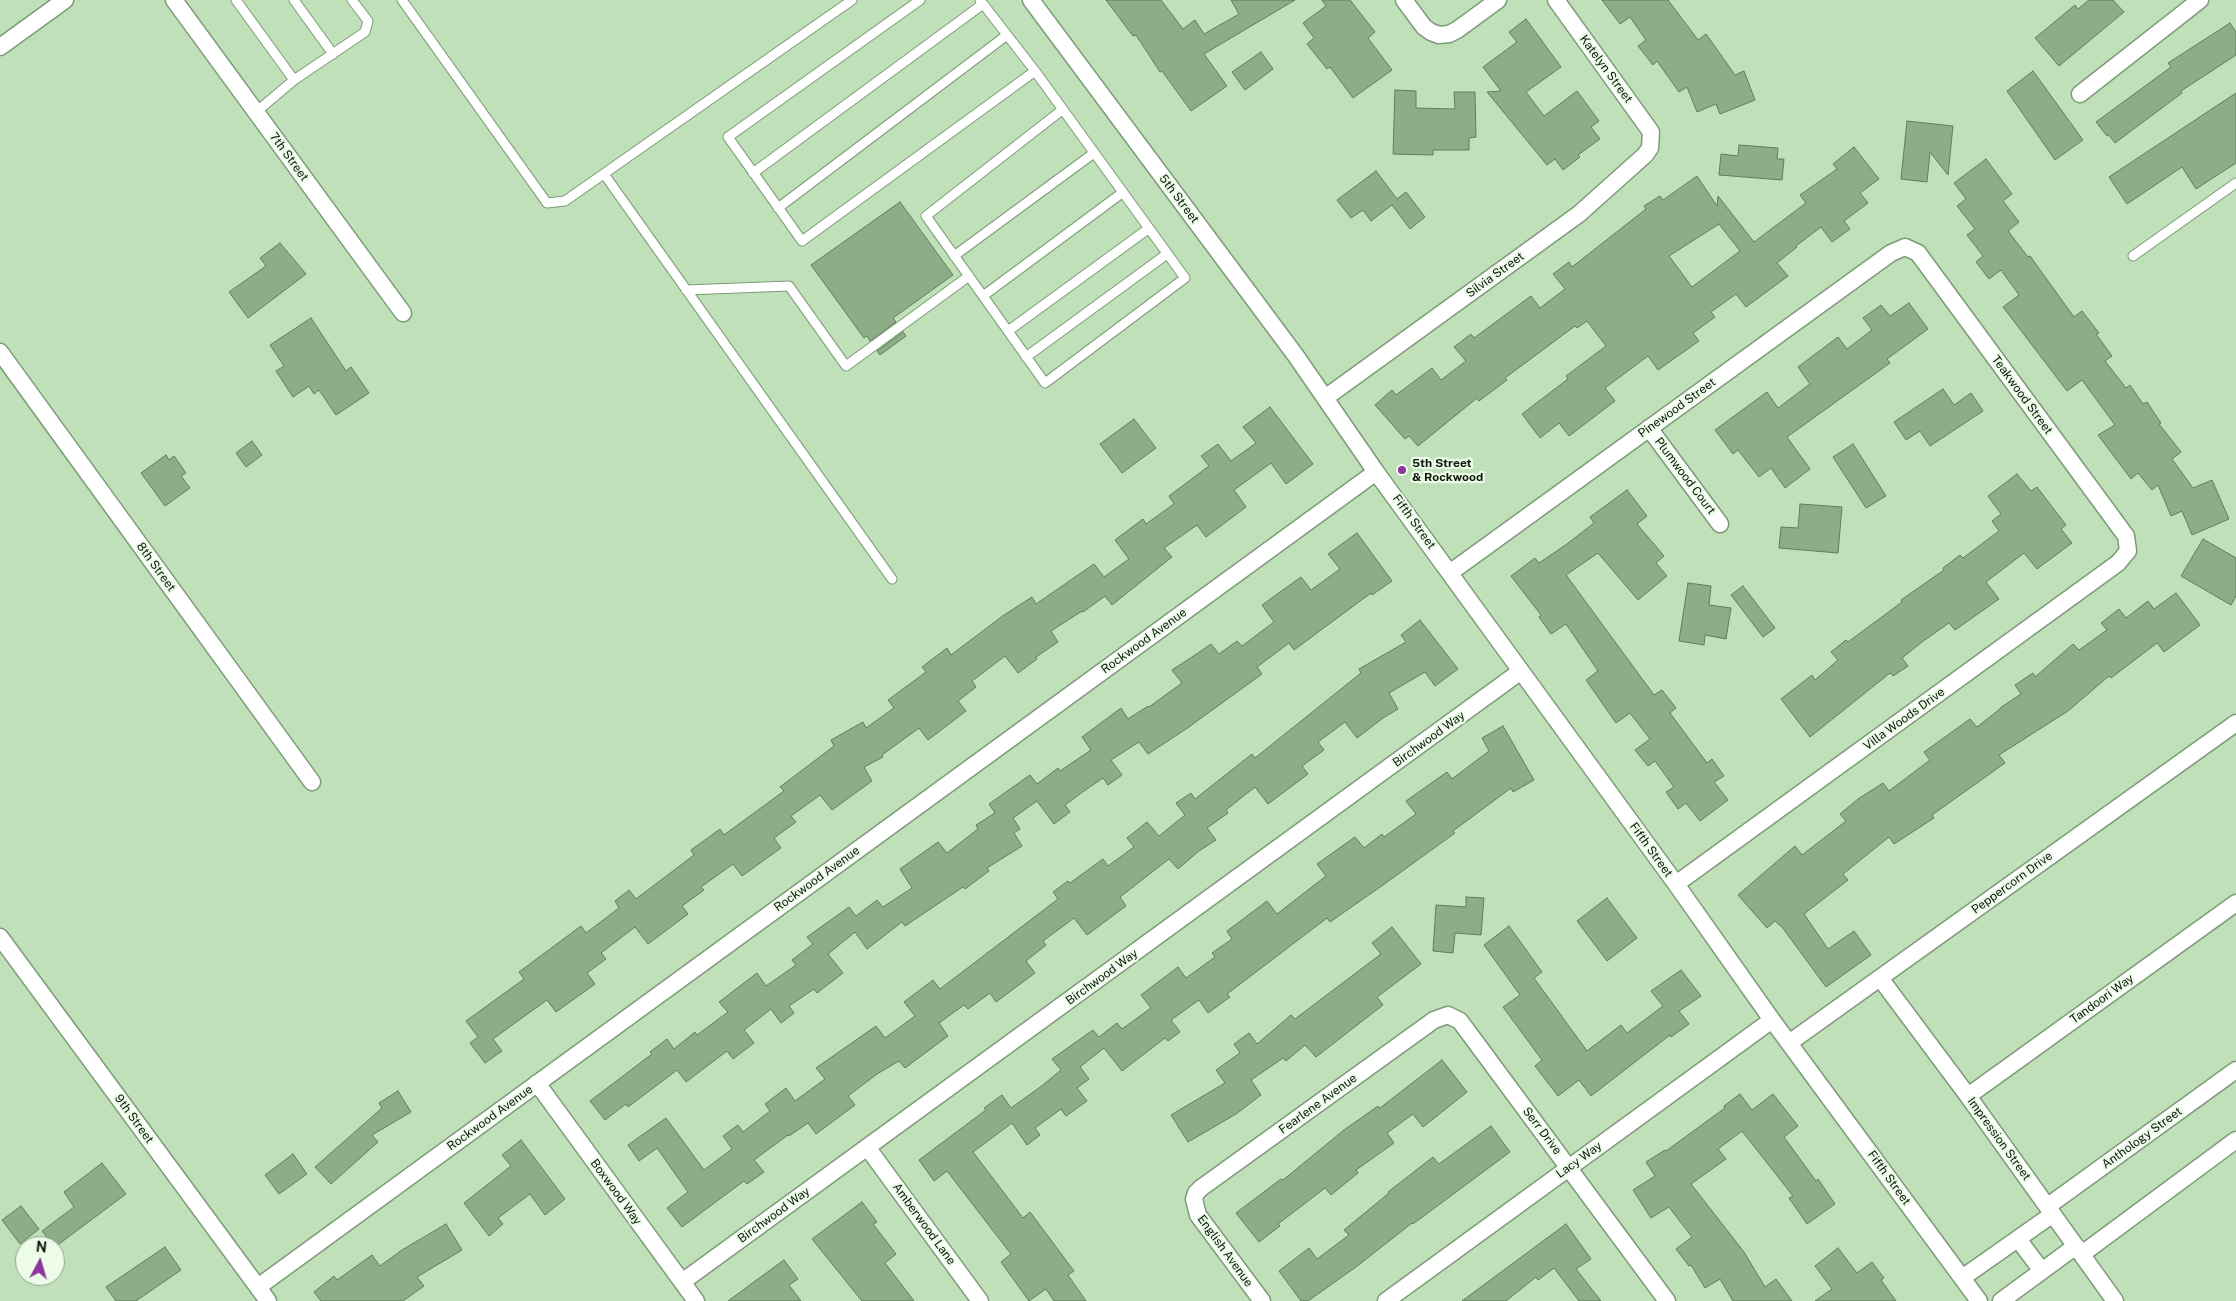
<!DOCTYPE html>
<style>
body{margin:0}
#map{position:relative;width:2236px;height:1301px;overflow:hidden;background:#c0e0ba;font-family:"Public Sans",sans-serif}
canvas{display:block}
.north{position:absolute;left:15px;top:1236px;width:50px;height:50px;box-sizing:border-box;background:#ecfce9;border:1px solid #92a08f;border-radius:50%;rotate:6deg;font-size:14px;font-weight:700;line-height:20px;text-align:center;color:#0b1709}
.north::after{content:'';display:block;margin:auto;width:18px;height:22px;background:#8e349f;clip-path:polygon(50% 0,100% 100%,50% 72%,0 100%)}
</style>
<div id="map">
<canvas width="2236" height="1301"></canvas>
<div class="north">N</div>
</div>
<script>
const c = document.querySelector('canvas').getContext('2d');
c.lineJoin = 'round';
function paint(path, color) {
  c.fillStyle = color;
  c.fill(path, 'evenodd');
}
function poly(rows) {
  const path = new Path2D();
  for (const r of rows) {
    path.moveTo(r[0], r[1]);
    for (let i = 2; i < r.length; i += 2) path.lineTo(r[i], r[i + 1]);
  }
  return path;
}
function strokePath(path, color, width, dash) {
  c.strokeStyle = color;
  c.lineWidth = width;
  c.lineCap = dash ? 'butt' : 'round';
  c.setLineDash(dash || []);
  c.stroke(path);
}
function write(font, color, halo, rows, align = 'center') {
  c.font = font + ' "Public Sans",sans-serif';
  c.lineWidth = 4.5;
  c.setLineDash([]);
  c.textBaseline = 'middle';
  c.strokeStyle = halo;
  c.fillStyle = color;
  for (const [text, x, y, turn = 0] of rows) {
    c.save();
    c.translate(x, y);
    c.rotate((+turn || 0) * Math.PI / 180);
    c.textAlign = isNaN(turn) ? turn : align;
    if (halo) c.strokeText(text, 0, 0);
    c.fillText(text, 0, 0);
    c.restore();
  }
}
const building = poly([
 [1106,0,1161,0,1183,29,1195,20,1204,34,1239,14,1231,0,1295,0,1204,54,1227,86,1191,111,1162,71,1160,72,1136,35,1133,36,1106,0],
 [1322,0,1350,0,1375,32,1368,38,1392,70,1353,98,1330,67,1327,69,1307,44,1314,38,1303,23,1326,6,1322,0],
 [1602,0,1668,0,1698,40,1706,34,1735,75,1744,71,1755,100,1720,114,1716,104,1697,112,1687,87,1679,92,1657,61,1653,65,1638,46,1646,40,1630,17,1620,24,1602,0],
 [2089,0,2113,0,2124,12,2059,66,2035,38,2075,5,2078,9,2089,0],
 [1526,19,1561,67,1526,92,1544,116,1577,91,1599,121,1591,127,1600,139,1578,155,1580,157,1563,170,1555,159,1547,165,1487,92,1501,91,1483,67,1517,42,1509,32,1526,19],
 [2230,23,2236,32,2236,55,2181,91,2182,93,2115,143,2108,134,2107,136,2096,122,2171,67,2168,63,2230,23],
 [1261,52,1273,69,1245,90,1232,72,1261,52],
 [2033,71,2083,140,2055,160,2007,91,2033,71],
 [1395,90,1416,91,1416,108,1455,109,1454,92,1475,92,1476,137,1469,138,1469,150,1433,150,1433,155,1393,154,1395,90],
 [2236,93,2236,163,2196,189,2182,167,2127,204,2109,177,2236,93],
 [1907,121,1953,126,1948,175,1930,152,1927,182,1901,179,1907,121],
 [1739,145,1778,148,1777,159,1784,159,1782,180,1719,175,1721,154,1738,156,1739,145],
 [1854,147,1879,179,1860,193,1868,203,1844,221,1850,229,1832,242,1821,227,1796,246,1797,247,1777,263,1788,276,1746,307,1736,294,1711,312,1715,317,1693,333,1699,341,1658,370,1648,356,1605,388,1615,401,1569,436,1559,423,1540,438,1522,414,1568,379,1566,376,1606,346,1587,321,1577,328,1575,326,1505,378,1507,380,1479,401,1477,398,1418,446,1409,436,1405,439,1375,405,1392,390,1396,395,1432,368,1441,380,1466,361,1454,347,1471,334,1474,338,1531,296,1540,308,1565,289,1553,274,1569,262,1572,267,1646,209,1644,206,1660,196,1663,200,1697,176,1717,206,1718,196,1754,242,1806,203,1800,195,1837,169,1833,164,1854,147],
 [1719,224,1740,251,1692,287,1669,256,1719,224],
 [1986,159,2012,194,2003,201,2019,222,2008,231,2028,257,2030,256,2074,317,2082,311,2099,333,2096,334,2112,356,2105,361,2126,388,2130,385,2143,404,2147,402,2161,423,2159,424,2181,452,2172,459,2193,488,2212,480,2229,519,2192,535,2182,511,2171,516,2158,485,2152,490,2138,473,2131,479,2098,435,2115,425,2082,380,2067,391,2003,307,2019,295,2001,270,1989,279,1976,262,1983,256,1967,235,1975,229,1957,206,1966,199,1954,183,1986,159],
 [1376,171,1397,199,1406,192,1425,217,1410,229,1392,205,1371,221,1363,210,1351,218,1337,200,1376,171],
 [900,202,953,275,893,318,896,322,870,341,867,336,864,338,811,265,900,202],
 [280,243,306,274,248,318,229,292,266,266,260,258,280,243],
 [1909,303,1928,329,1887,359,1890,363,1787,437,1810,469,1785,488,1771,468,1759,477,1738,450,1733,454,1715,430,1767,392,1778,408,1810,384,1798,367,1838,337,1847,349,1872,330,1863,318,1881,305,1890,316,1909,303],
 [311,318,346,371,351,367,369,393,336,415,319,390,314,394,309,386,293,397,276,371,284,366,270,345,311,318],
 [903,332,906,336,880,355,877,351,903,332],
 [1943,389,1954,405,1971,393,1983,411,1930,446,1920,431,1906,440,1894,422,1943,389],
 [1270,407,1313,464,1286,484,1271,463,1234,490,1246,507,1206,537,1197,525,1164,548,1172,557,1112,605,1105,596,1083,612,1082,611,1051,631,1058,642,1036,657,1037,659,1018,673,1005,656,972,681,976,687,958,701,966,711,928,740,919,728,882,755,883,757,864,767,872,781,832,810,820,795,791,816,796,822,774,838,781,848,742,876,733,864,701,887,704,890,682,906,688,914,648,944,635,927,601,953,606,959,587,973,595,984,556,1012,547,1000,526,1015,493,1039,502,1051,485,1063,470,1043,478,1037,466,1021,524,979,519,972,581,926,586,933,619,908,615,901,629,890,636,899,694,855,691,850,720,829,724,835,784,791,780,787,834,746,831,740,863,722,866,728,894,708,888,700,926,672,922,667,947,648,951,655,1004,615,1032,597,1036,604,1094,564,1104,577,1129,559,1115,540,1143,519,1146,524,1174,504,1169,496,1209,466,1201,456,1218,444,1231,461,1256,443,1243,427,1270,407],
 [1134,419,1156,448,1122,473,1100,444,1134,419],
 [252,441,262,455,246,467,236,453,252,441],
 [1853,444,1886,496,1866,508,1833,457,1853,444],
 [166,455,169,460,174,456,186,473,181,476,190,488,165,506,141,473,166,455],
 [2017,474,2031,491,2037,487,2066,525,2061,529,2072,543,2037,569,2024,553,1986,582,1999,599,1955,630,1949,623,1922,642,1902,658,1908,666,1893,676,1890,673,1810,737,1781,699,1812,675,1815,680,1838,660,1831,652,1846,640,1848,642,1902,602,1901,600,1944,570,1943,568,1960,555,1963,558,1999,531,1992,521,2001,514,1988,496,2017,474],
 [1627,490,1647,516,1637,524,1664,556,1656,563,1667,576,1638,600,1598,553,1566,575,1654,695,1662,690,1676,708,1670,713,1707,763,1712,759,1724,776,1714,782,1728,800,1700,821,1686,803,1678,809,1666,792,1674,787,1655,761,1648,766,1635,750,1650,739,1630,713,1616,723,1586,680,1598,671,1566,624,1551,634,1539,617,1541,615,1511,576,1535,558,1539,563,1567,544,1594,523,1590,517,1627,490],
 [1800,504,1842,507,1838,553,1779,548,1781,527,1798,528,1800,504],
 [1357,533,1392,581,1372,595,1371,593,1294,650,1289,643,1257,667,1262,674,1186,729,1148,754,1139,742,1111,760,1122,775,1108,785,1103,778,1084,791,1065,805,1070,812,1054,824,1037,801,1013,818,1020,829,1014,833,1022,846,987,868,989,871,965,889,963,887,905,926,902,922,867,949,855,932,828,954,843,973,817,993,814,989,789,1006,794,1013,781,1023,771,1009,744,1030,754,1043,733,1059,727,1051,686,1082,677,1070,628,1107,626,1104,605,1120,590,1101,652,1054,650,1052,667,1039,674,1049,695,1032,697,1035,728,1012,719,1002,757,973,766,986,796,965,792,960,813,944,807,937,849,907,856,916,877,900,883,907,912,888,900,869,938,842,947,853,978,829,976,825,995,813,989,804,1030,775,1037,784,1058,768,1060,771,1091,750,1082,737,1121,708,1128,719,1148,706,1149,707,1182,683,1172,670,1189,659,1211,644,1219,654,1237,641,1242,646,1274,622,1262,605,1301,577,1311,590,1340,569,1328,554,1357,533],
 [2203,539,2236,558,2236,596,2231,605,2181,576,2203,539],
 [1688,583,1711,586,1709,605,1731,608,1726,639,1705,635,1704,645,1679,641,1688,583],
 [1743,586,1775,628,1763,637,1731,595,1743,586],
 [2176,593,2200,625,2164,652,2157,643,2111,678,2109,676,2068,711,1999,755,2005,763,1932,815,1934,818,1894,844,1889,837,1843,874,1848,880,1804,914,1828,949,1854,931,1871,955,1826,987,1782,927,1775,921,1767,928,1738,895,1795,846,1802,855,1846,821,1840,814,1858,799,1883,783,1889,791,1930,760,1924,752,1970,719,1977,727,2000,709,2000,708,2021,694,2015,685,2033,673,2035,677,2073,644,2079,650,2107,630,2101,623,2119,609,2126,618,2148,601,2154,609,2176,593],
 [1420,620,1458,669,1435,686,1425,672,1389,693,1398,709,1383,718,1357,738,1345,722,1318,742,1324,750,1302,766,1308,774,1268,804,1255,787,1226,810,1228,813,1207,828,1216,840,1199,851,1178,869,1169,859,1120,897,1126,906,1087,935,1074,918,1043,941,1046,945,1026,961,1035,973,996,1002,990,993,968,1009,964,1005,939,1023,948,1036,905,1068,899,1061,877,1074,848,1096,855,1105,816,1134,808,1123,789,1136,788,1135,754,1160,764,1172,747,1184,744,1181,682,1227,667,1208,688,1192,683,1185,657,1148,639,1161,628,1145,666,1118,704,1170,732,1149,723,1136,738,1125,743,1132,770,1111,765,1104,786,1088,795,1101,825,1079,816,1068,876,1026,885,1038,915,1016,904,1002,933,980,940,989,1058,899,1053,892,1068,881,1070,883,1103,859,1108,866,1134,847,1127,838,1147,822,1159,836,1185,815,1176,803,1191,793,1195,799,1252,754,1255,758,1361,673,1359,669,1406,642,1401,635,1420,620],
 [1503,726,1534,780,1513,792,1511,788,1453,831,1455,833,1383,885,1330,922,1327,918,1227,994,1230,997,1208,1013,1199,1000,1171,1020,1180,1032,1168,1041,1165,1038,1122,1071,1104,1048,1080,1067,1089,1079,1077,1088,1087,1101,1066,1116,1061,1109,1035,1128,1040,1135,1027,1145,1012,1123,973,1152,1023,1218,1030,1212,1074,1271,1068,1275,1086,1301,1054,1301,1046,1289,1029,1301,1001,1262,1011,1254,947,1171,934,1181,919,1160,986,1110,984,1108,1002,1095,1011,1108,1043,1085,1061,1070,1052,1059,1093,1030,1099,1037,1117,1023,1122,1029,1151,1008,1141,995,1178,967,1186,978,1215,957,1212,953,1232,939,1227,931,1267,901,1277,914,1326,876,1317,864,1355,837,1364,848,1382,834,1384,837,1416,814,1406,801,1447,772,1452,779,1489,751,1482,738,1503,726],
 [1466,897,1484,898,1481,935,1455,933,1453,953,1433,951,1436,905,1466,907,1466,897],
 [1607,898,1637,938,1607,961,1577,921,1607,898],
 [1509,926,1542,972,1534,978,1587,1051,1621,1025,1627,1033,1663,1006,1651,991,1681,970,1701,996,1679,1011,1689,1024,1671,1037,1670,1035,1591,1096,1579,1080,1558,1096,1535,1066,1542,1060,1503,1007,1520,995,1484,945,1509,926],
 [1392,927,1421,964,1377,997,1383,1005,1316,1057,1305,1045,1286,1061,1283,1058,1251,1080,1261,1095,1236,1114,1188,1142,1171,1115,1225,1083,1216,1070,1240,1053,1234,1044,1249,1033,1257,1044,1291,1015,1295,1019,1381,954,1372,943,1392,927],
 [1442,1060,1467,1092,1423,1127,1413,1114,1387,1133,1394,1143,1356,1170,1358,1173,1331,1195,1325,1188,1278,1224,1280,1226,1259,1242,1236,1213,1281,1179,1283,1180,1344,1130,1378,1106,1380,1108,1442,1060],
 [398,1091,411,1112,372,1135,378,1142,331,1184,315,1167,382,1108,379,1103,398,1091],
 [1740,1094,1752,1110,1773,1094,1798,1126,1784,1137,1816,1181,1818,1179,1835,1204,1807,1224,1789,1198,1793,1196,1742,1131,1718,1149,1726,1159,1691,1184,1744,1252,1765,1287,1776,1279,1792,1301,1733,1301,1720,1279,1705,1288,1691,1265,1689,1266,1676,1249,1692,1237,1669,1207,1651,1218,1633,1190,1655,1176,1646,1162,1665,1150,1666,1151,1725,1108,1724,1106,1740,1094],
 [1491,1126,1510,1152,1413,1224,1412,1223,1356,1267,1308,1301,1301,1301,1279,1271,1309,1248,1317,1259,1349,1235,1344,1230,1389,1193,1388,1192,1433,1157,1439,1164,1491,1126],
 [521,1140,565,1199,545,1215,530,1194,498,1218,503,1224,489,1236,464,1203,511,1166,502,1155,521,1140],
 [293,1154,307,1174,279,1194,265,1175,293,1154],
 [102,1163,126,1194,55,1247,42,1231,74,1207,64,1192,102,1163],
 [862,1202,877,1222,873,1224,896,1254,885,1263,914,1301,862,1301,812,1239,862,1202],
 [21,1206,39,1229,20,1244,2,1220,21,1206],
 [446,1224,462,1250,417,1277,424,1286,403,1301,321,1301,314,1292,334,1276,337,1280,372,1255,380,1266,402,1250,446,1224],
 [1566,1224,1591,1259,1576,1269,1601,1301,1579,1301,1554,1268,1538,1280,1536,1277,1506,1301,1462,1301,1566,1224],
 [165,1247,181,1270,136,1301,116,1301,106,1287,165,1247],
 [1838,1248,1857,1273,1872,1262,1884,1278,1881,1280,1896,1301,1815,1301,1832,1289,1815,1266,1838,1248],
 [784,1260,798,1279,789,1285,801,1301,728,1301,784,1260]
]);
const lane = poly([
 [236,0,294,80,256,112],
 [294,0,333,54],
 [402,0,547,203,565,201,852,0],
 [920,0,728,137,802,241,1035,71],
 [980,0,1035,71,1185,278,1045,383,926,216,1062,110],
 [294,80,365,32,368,21,352,0],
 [753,173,983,4],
 [604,174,892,579],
 [778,208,1007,35],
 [954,256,1094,153],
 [2133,256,2236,183],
 [686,290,789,286,846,366,969,276],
 [983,296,1122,193],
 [1008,331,1148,229],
 [1026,357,1167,254]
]);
const street = poly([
 [174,0,403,313],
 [1031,0,1296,356,1376,472,1676,884,1772,1020,1979,1301],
 [1404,0,1424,27,1431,32,1439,35,1449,34,1457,30,1498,0],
 [0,47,65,0],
 [2080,94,2200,0],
 [0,352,312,782],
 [1325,398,1579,214,1645,155,1650,148,1651,132,1646,125,1556,0],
 [1649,428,1720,524],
 [1451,572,1891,253,1905,247,1918,253,2126,536,2128,551,2118,563,1676,884],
 [0,937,268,1301],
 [1880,978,1968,1096,2115,1301],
 [1789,1043,2236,723],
 [537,1083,696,1301],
 [1968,1096,2236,903],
 [867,1147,980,1301],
 [2048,1206,2236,1070],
 [2018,1239,2042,1271],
 [2082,1254,2236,1140],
 [1962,1278,2053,1214],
 [682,1282,1521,671],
 [258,1287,1376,472],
 [1262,1301,1198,1215,1194,1199,1196,1193,1201,1188,1434,1020,1448,1015,1460,1021,1667,1301],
 [1386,1301,1772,1020],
 [2001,1301,2076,1246]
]);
const markers = [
 [1402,470,5,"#8e349f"]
];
const streetNames = [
 ["Katelyn Street",1606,69,54],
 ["7th Street",289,157,54],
 ["5th Street",1179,199,53],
 ["Silvia Street",1495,275,-36],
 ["Teakwood Street",2022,395,54],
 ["Pinewood Street",1677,408,-36],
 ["Plumwood Court",1685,476,53],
 ["Fifth Street",1414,522,54],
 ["8th Street",156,567,54],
 ["Rockwood Avenue",1144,641,-36],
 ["Villa Woods Drive",1904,719,-36],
 ["Birchwood Way",1429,739,-36],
 ["Fifth Street",1651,850,54],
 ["Rockwood Avenue",817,879,-36],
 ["Peppercorn Drive",2012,883,-36],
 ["Birchwood Way",1102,977,-36],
 ["Tandoori Way",2102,999,-36],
 ["Fearlene Avenue",1318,1104,-36],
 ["Rockwood Avenue",490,1118,-36],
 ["9th Street",134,1119,54],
 ["Serr Drive",1542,1131,53],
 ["Anthology Street",2142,1138,-36],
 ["Impression Street",1999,1139,54],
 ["Lacy Way",1579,1160,-36],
 ["Fifth Street",1889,1178,54],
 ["Boxwood Way",616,1192,54],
 ["Birchwood Way",774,1215,-36],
 ["Amberwood Lane",924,1224,54],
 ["English Avenue",1225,1251,54]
];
const poiNames = [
 ["5th Street",1412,463],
 ["& Rockwood",1412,477]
];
paint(building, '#8dac88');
strokePath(building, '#607d5b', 1);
strokePath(lane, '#7d9b78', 11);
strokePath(street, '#7d9b78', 19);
strokePath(lane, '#fff', 9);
strokePath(street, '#fff', 16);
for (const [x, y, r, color] of markers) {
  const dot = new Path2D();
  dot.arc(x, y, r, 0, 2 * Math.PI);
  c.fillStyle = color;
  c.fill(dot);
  strokePath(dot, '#ecfce9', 2);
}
write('12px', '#0b1709', '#ecfce9', streetNames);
write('bold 12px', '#0b1709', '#ecfce9', poiNames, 'left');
</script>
